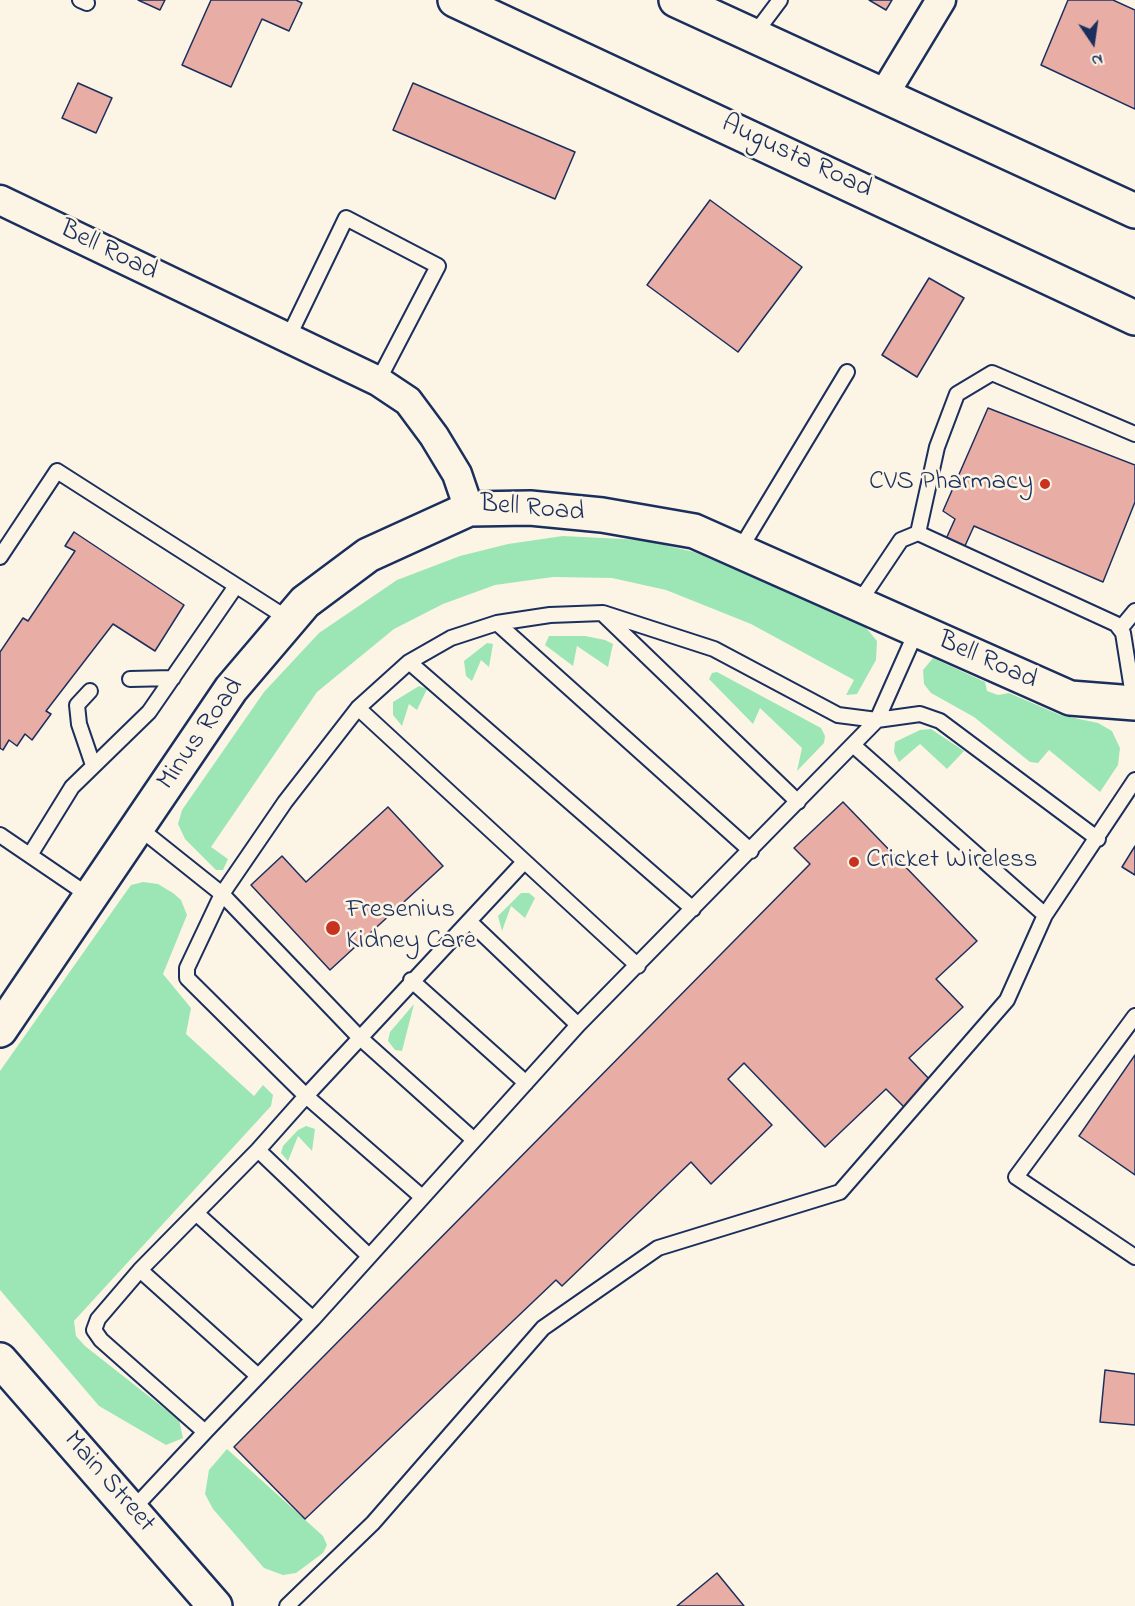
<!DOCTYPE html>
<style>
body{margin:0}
#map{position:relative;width:1135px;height:1606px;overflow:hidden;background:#fcf5e5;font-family:"Indie Flower",sans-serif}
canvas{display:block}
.north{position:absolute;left:1063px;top:12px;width:60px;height:60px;-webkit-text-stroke:4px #fcf5e5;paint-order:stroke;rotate:167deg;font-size:16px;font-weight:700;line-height:24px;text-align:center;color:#1b2f5e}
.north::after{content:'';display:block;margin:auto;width:21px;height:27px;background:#1b2f5e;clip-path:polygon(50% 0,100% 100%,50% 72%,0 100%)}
</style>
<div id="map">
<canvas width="1135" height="1606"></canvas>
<div class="north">N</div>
</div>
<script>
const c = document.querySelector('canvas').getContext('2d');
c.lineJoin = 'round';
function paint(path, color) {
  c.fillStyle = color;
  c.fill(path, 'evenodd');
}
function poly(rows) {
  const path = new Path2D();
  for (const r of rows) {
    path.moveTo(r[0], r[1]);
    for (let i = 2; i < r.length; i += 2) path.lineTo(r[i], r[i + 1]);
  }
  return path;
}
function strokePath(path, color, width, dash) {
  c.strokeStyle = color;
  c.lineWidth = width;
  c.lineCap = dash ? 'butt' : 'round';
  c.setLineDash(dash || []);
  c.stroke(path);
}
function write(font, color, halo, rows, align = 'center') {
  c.font = font + ' "Indie Flower",sans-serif';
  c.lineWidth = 5;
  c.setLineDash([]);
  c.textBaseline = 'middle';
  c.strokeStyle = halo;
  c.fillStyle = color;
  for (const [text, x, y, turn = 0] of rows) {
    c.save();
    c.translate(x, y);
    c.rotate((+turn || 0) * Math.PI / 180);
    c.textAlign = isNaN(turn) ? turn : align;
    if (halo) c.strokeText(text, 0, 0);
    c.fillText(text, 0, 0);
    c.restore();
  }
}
const green = poly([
 [563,536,643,540,694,552,863,624,877,641,876,660,857,694,846,695,854,680,751,624,666,590,612,578,553,577,495,585,443,604,394,629,317,692,211,847,228,859,223,870,216,870,185,839,178,824,182,810,264,692,319,633,397,580,460,556,508,544],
 [549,636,585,636,605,640,613,644,608,667,577,646,573,666,545,645],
 [487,643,493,644,489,667,481,660,472,681,466,676,464,661],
 [933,658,985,682,987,691,998,695,1009,693,1060,715,1098,723,1112,731,1120,748,1118,765,1100,792,1049,750,1038,763,1030,762,974,717,931,693,924,684,923,670],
 [717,672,821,728,825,736,824,743,797,771,802,748,760,708,753,724,709,679,712,673],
 [419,686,427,689,417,710,409,704,402,726,393,715,393,702],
 [931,729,964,751,947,769,920,744,899,762,894,752,895,742,920,730],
 [143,882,158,884,173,893,181,900,187,915,163,974,191,1008,186,1034,254,1096,263,1085,273,1095,271,1106,74,1321,76,1336,85,1346,179,1420,183,1438,166,1445,99,1406,0,1290,0,1071,121,899,131,885],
 [521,893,529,893,535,898,525,918,511,906,502,931,498,916],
 [414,1004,402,1051,395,1050,388,1041,390,1032],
 [306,1126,315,1129,312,1151,298,1136,288,1161,281,1153,283,1146,298,1130],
 [227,1449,323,1536,327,1545,323,1553,296,1573,283,1575,264,1568,213,1509,205,1494,209,1470]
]);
const building = poly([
 [138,0,165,0,160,10,138,0],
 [211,0,296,0,302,3,289,31,262,19,231,87,182,65,211,0],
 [869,0,892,0,886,10,869,0],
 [1068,0,1113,0,1135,10,1135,109,1041,65,1068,0],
 [78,83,112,98,96,133,62,118,78,83],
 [413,83,575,152,555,199,393,130,413,83],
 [710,200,802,267,738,352,647,285,710,200],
 [929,278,964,298,917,377,882,355,929,278],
 [988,408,1135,465,1135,502,1103,582,974,526,964,548,946,539,955,519,943,511,988,408],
 [74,532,184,605,155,651,113,624,46,711,51,714,32,740,25,734,17,746,9,740,3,750,0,748,0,652,23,618,28,621,75,551,65,546,74,532],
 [843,802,977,941,936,979,963,1007,909,1058,932,1082,905,1108,886,1089,825,1147,744,1063,728,1079,772,1125,711,1184,691,1162,562,1286,556,1280,305,1519,234,1447,810,864,794,848,843,802],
 [388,807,443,866,330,970,251,885,282,856,306,882,388,807],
 [1135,846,1135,875,1122,867,1135,846],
 [1135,1055,1135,1175,1079,1136,1135,1055],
 [1105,1370,1135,1374,1135,1425,1100,1422,1105,1370],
 [717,1573,744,1606,677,1606,717,1573]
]);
const lane = poly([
 [80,0,87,3],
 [753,36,780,0],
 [288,338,346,218,438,266,378,381],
 [918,533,937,447,957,394,992,373,1135,434],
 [739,551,847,372],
 [0,557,57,471,290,620],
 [858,604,901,540,918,533,1116,624,1123,633,1134,702],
 [605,616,798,802],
 [497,623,751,851],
 [1120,629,1135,611],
 [409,662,693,909],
 [130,679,173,678],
 [90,691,77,705,79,724,93,765],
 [358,708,638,966],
 [853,745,1045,915],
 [138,827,222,894,358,1036,474,1140],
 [0,835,91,897],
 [30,855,72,787,149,712,236,586],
 [469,921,578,1025],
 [411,980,526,1083],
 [1135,1016,1016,1177,1135,1257],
 [258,1150,369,1256],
 [422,1197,306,1096,524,862],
 [196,1213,313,1319],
 [140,1270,258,1376],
 [205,1432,313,1319,578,1025,877,720,920,714,940,721,1098,839],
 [132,1510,205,1432,101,1340,94,1330,98,1319,140,1270,258,1150,306,1096,187,978,187,968,222,894,285,802,358,708,409,662,451,638,497,623,550,615,603,613,714,649,838,715,877,720,917,630],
 [287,1606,373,1523,543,1328,658,1248,840,1192,1007,1000,1045,915,1135,780]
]);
const street = poly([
 [883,96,941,0],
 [0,200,378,381,408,401,434,436,457,474,469,509]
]);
const secondary = poly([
 [0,1030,231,689,305,602,368,555,469,509,530,508,602,515,694,531,1070,698,1135,703]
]);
const primary = poly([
 [0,1360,215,1606]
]);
const highway = poly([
 [455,0,1135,318],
 [676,0,1135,211]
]);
const markers = [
 [1045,484,6,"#c8321e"],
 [854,862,6,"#c8321e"],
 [333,928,8,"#c8321e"]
];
const streetNames = [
 ["Augusta Road",796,158,25],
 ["Bell Road",108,252,26],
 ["Bell Road",532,510,5],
 ["Bell Road",987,662,24],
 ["Minus Road",202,735,-55],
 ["Main Street",108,1483,49]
];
const poiNames = [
 ["CVS Pharmacy",1033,484,"right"],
 ["Cricket Wireless",866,862],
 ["Fresenius",346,912],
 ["Kidney Care",346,943]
];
paint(green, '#9ce6b5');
paint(building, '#e8aea5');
strokePath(building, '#1b2f5e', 1.5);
strokePath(lane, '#1b2f5e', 18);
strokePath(street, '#1b2f5e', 33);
strokePath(secondary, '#1b2f5e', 38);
strokePath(primary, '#1b2f5e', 38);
strokePath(highway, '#1b2f5e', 38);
strokePath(lane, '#fcf5e5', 14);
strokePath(street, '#fcf5e5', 28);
strokePath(secondary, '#fcf5e5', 33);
strokePath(primary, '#fcf5e5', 33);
strokePath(highway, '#fcf5e5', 33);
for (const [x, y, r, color] of markers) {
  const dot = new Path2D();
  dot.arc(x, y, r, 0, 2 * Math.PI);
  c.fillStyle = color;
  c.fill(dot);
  strokePath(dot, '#fcf5e5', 2);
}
write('27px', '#1b2f5e', '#fcf5e5', streetNames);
write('27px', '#1b2f5e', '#fcf5e5', poiNames, 'left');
</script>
